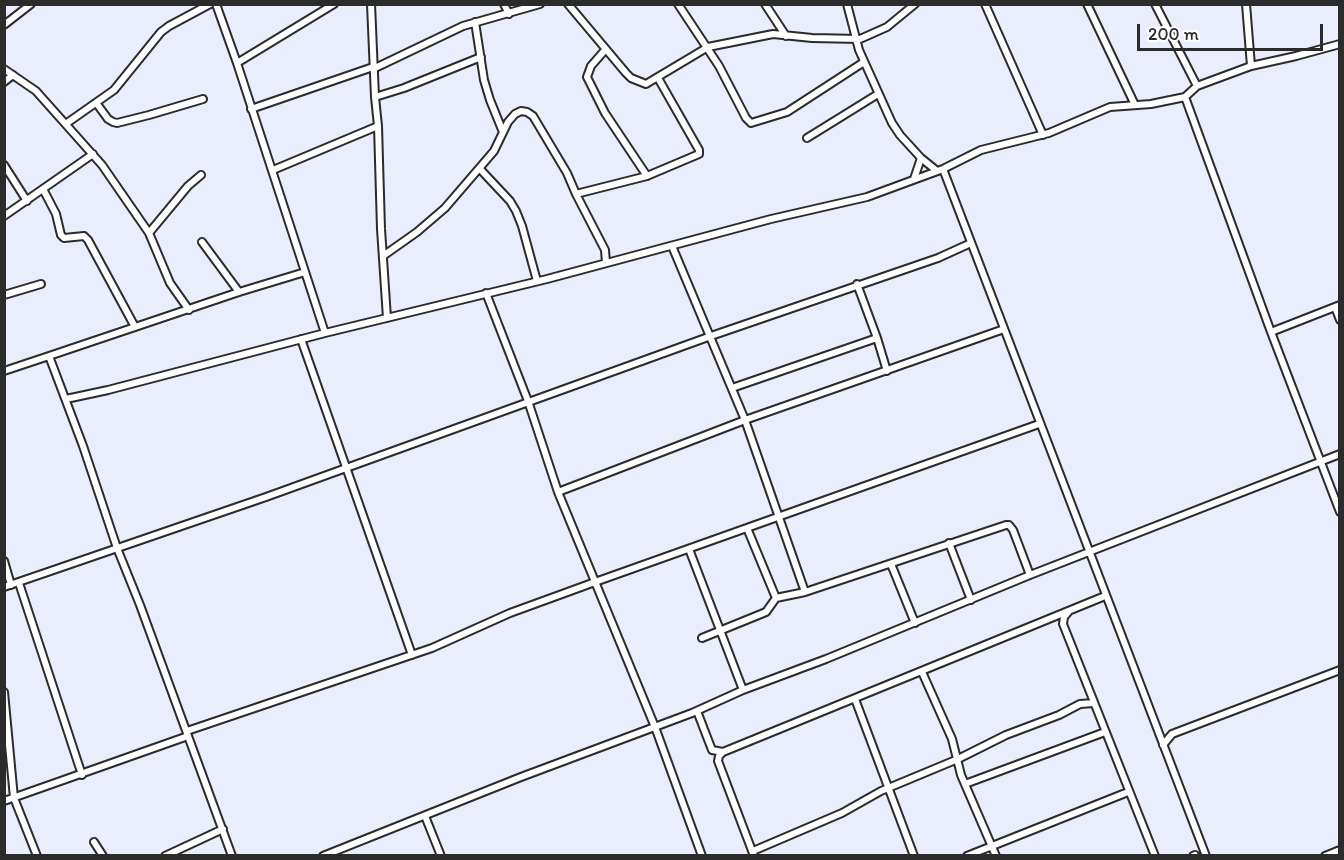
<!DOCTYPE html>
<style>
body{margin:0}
#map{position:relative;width:1344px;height:860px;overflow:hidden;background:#eaeefc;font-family:Itim,sans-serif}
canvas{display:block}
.frame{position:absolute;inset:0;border:6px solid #2b2b2b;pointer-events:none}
.scale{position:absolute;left:1137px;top:24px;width:186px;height:27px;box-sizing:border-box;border:3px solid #2b2b2b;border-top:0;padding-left:8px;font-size:18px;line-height:21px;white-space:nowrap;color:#2b2b2b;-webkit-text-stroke:4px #fff;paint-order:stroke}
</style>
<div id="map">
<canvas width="1344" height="860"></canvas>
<div class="frame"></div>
<div class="scale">200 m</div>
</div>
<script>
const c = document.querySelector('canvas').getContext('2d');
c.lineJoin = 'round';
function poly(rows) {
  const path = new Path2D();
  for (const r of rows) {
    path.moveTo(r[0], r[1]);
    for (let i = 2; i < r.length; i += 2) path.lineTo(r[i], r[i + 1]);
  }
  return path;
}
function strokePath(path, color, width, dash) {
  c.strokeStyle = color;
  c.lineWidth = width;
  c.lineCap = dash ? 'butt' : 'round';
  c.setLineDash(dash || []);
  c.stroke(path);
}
const street = poly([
 [216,4,237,63,325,333],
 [371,4,375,97,378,126,381,229,387,318],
 [504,4,509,14],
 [568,4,626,73,631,78,646,84,708,47,773,34,812,38,860,39,887,27,915,4],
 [678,4,719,66,746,118,751,123,787,112,864,62],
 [765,4,786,36],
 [847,4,859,50,892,123,900,135,921,158,937,171],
 [985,4,1043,135],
 [1087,4,1135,105],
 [1155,4,1197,86],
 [1246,4,1251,66],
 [475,22,484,80,490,100,503,132],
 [4,25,31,4],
 [605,50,591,66,587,77,605,113,647,176],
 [237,63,334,4],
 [4,69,36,91,102,165,149,233,170,283,189,310],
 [373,69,463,26,540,4],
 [4,82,13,75],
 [375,97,404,88,481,57],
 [1185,97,1271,332,1340,512],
 [97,104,108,119,113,122,117,123,149,115,203,99],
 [251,109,373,67],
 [67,123,114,90,161,32,169,26,210,4],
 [807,138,878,94],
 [4,165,27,201],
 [480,169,510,201,516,211,522,226,537,281],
 [943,169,1206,856],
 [273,170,378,126],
 [914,179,921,158],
 [43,189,56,214,61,235,64,238,84,236,88,240,135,327],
 [576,194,647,176,699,154,699,150,658,78],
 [4,216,93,154],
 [149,233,188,186,201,175],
 [202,242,239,292],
 [672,246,745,420,805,592],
 [383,256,417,232,445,208,494,151,508,122,515,114,521,111,527,112,533,116,567,173,576,194,605,250,606,263],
 [857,284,877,338,887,371],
 [486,293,528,401,558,492,655,727,702,856],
 [4,295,41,284],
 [1335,307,1340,320],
 [1271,332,1340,305],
 [301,339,412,655],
 [49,356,239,292,305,272],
 [4,371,49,356,83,446,117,548,140,605,232,856],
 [732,388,877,338],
 [66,399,108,390,325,333,547,279,771,219,867,197,943,169,981,150,1049,133,1110,107,1151,104,1185,97,1197,86,1251,66,1296,56,1340,44],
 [558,492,745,420,1004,329],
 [747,528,776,598],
 [949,543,971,600],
 [689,549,743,690],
 [4,561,11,585],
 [891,564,915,623],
 [19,583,82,775],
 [4,587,266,497,711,336,938,258,971,243],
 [1069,611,1064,617,1063,624,1155,856],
 [702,638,766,612,776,598,805,592,1006,525,1009,525,1013,530,1030,575],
 [922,672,952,739,961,775,996,856],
 [4,692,14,798,37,856],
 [855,699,914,856],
 [697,711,712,750,723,752,719,756,718,761,754,856],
 [187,731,432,648,510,613,595,582,1039,424],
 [1163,745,1172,734,1340,670],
 [723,752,1105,596],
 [965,784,1105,732],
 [4,801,188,736],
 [425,816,441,856],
 [94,842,103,856],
 [753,851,842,813,881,791,958,759,1006,735,1059,715,1080,704,1094,703],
 [165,856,223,829],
 [323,856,521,777,692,713,743,690,826,659,1030,575,1340,454],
 [967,856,1128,792],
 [1193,856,1195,855],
 [1325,856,1340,850]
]);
strokePath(street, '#2b2b2b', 10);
strokePath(street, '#fff', 6);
</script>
